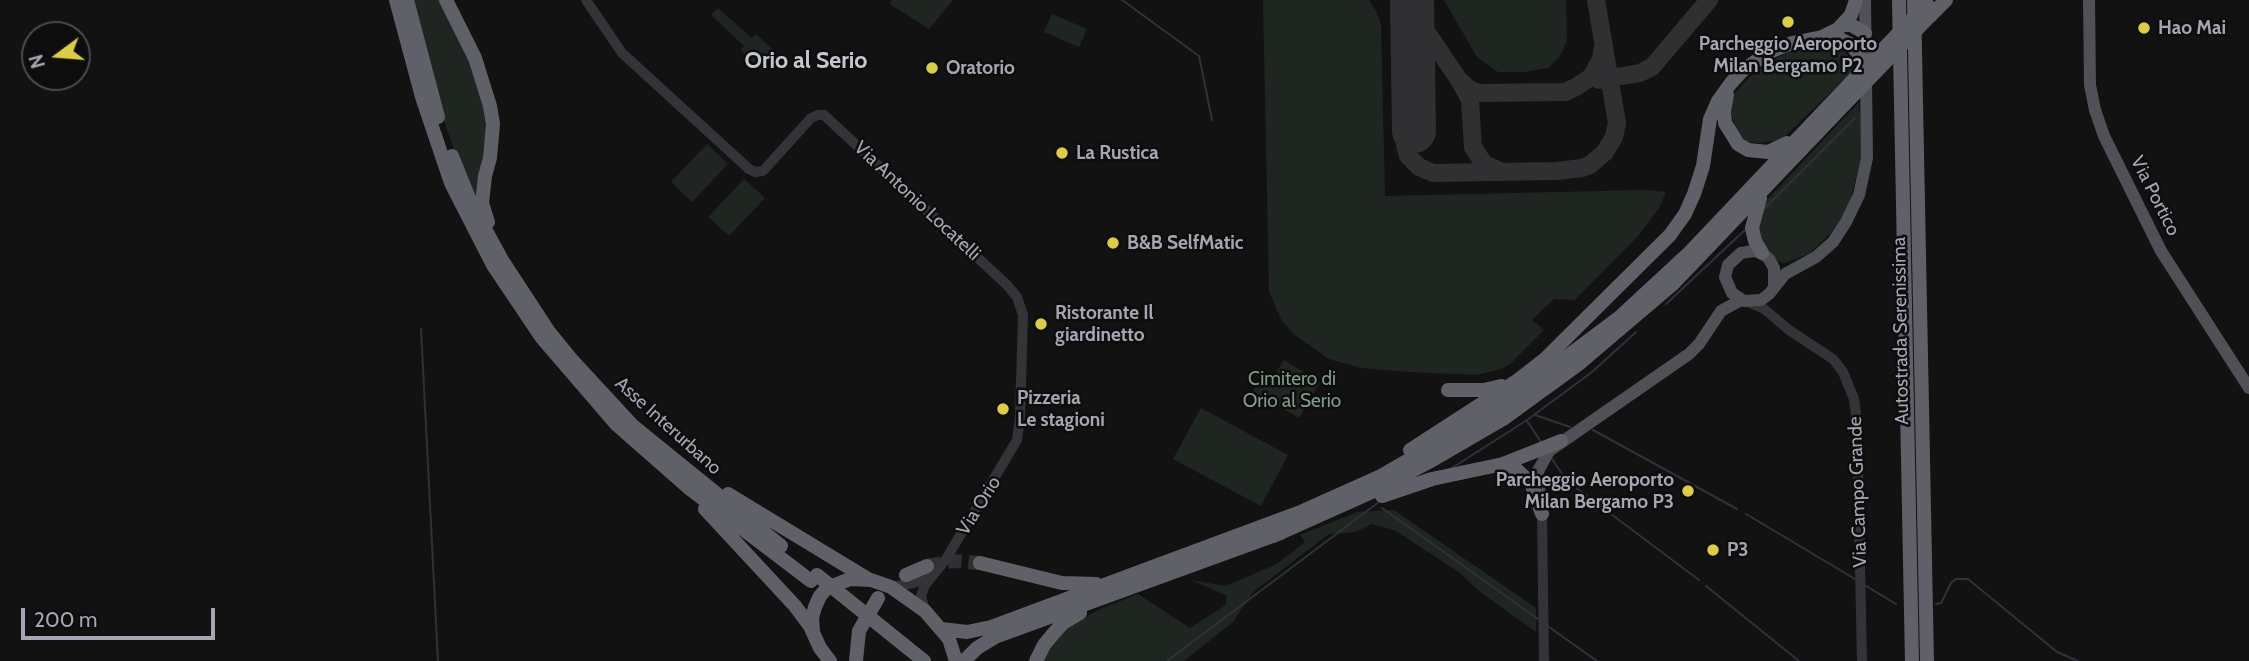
<!DOCTYPE html>
<style>
body{margin:0}
#map{position:relative;width:2249px;height:661px;overflow:hidden;background:#121213;font-family:Cabin,sans-serif}
canvas{display:block}
.north{position:absolute;left:21px;top:21px;width:70px;height:70px;box-sizing:border-box;background:#0d0d0e;border:2px solid #4a4a50;border-radius:50%;rotate:254deg;font-size:19px;font-weight:700;line-height:28px;text-align:center;color:#a5a6b2}
.north::after{content:'';display:block;margin:auto;width:24px;height:32px;background:#ddcd40;clip-path:polygon(50% 0,100% 100%,50% 72%,0 100%)}
.scale{position:absolute;left:21px;top:608px;width:194px;height:32px;box-sizing:border-box;border:4px solid #a5a6b2;border-top:0;padding-left:9px;font-size:21px;line-height:24px;white-space:nowrap;color:#a5a6b2;-webkit-text-stroke:5px #0d0d0e;paint-order:stroke}
</style>
<div id="map">
<canvas width="2249" height="661"></canvas>
<div class="north">N</div>
<div class="scale">200 m</div>
</div>
<script>
const c = document.querySelector('canvas').getContext('2d');
c.lineJoin = 'round';
function paint(path, color) {
  c.fillStyle = color;
  c.fill(path, 'evenodd');
}
function poly(rows) {
  const path = new Path2D();
  for (const r of rows) {
    path.moveTo(r[0], r[1]);
    for (let i = 2; i < r.length; i += 2) path.lineTo(r[i], r[i + 1]);
  }
  return path;
}
function strokePath(path, color, width, dash) {
  c.strokeStyle = color;
  c.lineWidth = width;
  c.lineCap = dash ? 'butt' : 'round';
  c.setLineDash(dash || []);
  c.stroke(path);
}
function write(font, color, halo, rows, align = 'center') {
  c.font = font + ' Cabin,sans-serif';
  c.lineWidth = 5;
  c.setLineDash([]);
  c.textBaseline = 'middle';
  c.strokeStyle = halo;
  c.fillStyle = color;
  for (const [text, x, y, turn = 0] of rows) {
    c.save();
    c.translate(x, y);
    c.rotate((+turn || 0) * Math.PI / 180);
    c.textAlign = isNaN(turn) ? turn : align;
    if (halo) c.strokeText(text, 0, 0);
    c.fillText(text, 0, 0);
    c.restore();
  }
}
const green = poly([
 [412,0,441,0,463,38,489,121,476,202,459,163,438,104],
 [892,0,953,0,929,29,890,4],
 [1263,0,1369,0,1376,11,1381,24,1385,196,1644,190,1666,192,1659,208,1639,235,1575,300,1554,299,1532,320,1544,330,1510,364,1501,369,1476,375,1409,372,1361,368,1329,359,1295,335,1282,321,1269,292],
 [1444,0,1566,0,1567,41,1560,56,1548,68,1524,72,1498,72,1477,57],
 [718,8,752,38,756,34,777,53,761,70,741,50,744,46,711,15],
 [1052,14,1087,29,1079,47,1044,32],
 [1827,45,1840,46,1858,66,1781,140,1759,143,1747,142,1736,131,1731,111,1733,95,1748,79,1770,60,1794,51],
 [1859,102,1863,149,1851,199,1844,214,1832,232,1809,254,1784,263,1777,261,1757,240,1760,207],
 [707,144,728,164,692,202,671,182],
 [744,179,765,198,729,236,708,217],
 [1284,360,1320,382,1299,418,1253,391,1258,382,1267,387],
 [1201,408,1288,455,1261,506,1173,459],
 [1394,510,1536,608,1536,632,1479,591,1460,573,1396,531,1372,524,1355,532,1329,534,1253,592,1233,622,1184,661,1043,661,1051,646,1071,625,1098,610,1138,594,1190,628,1226,605,1227,596,1191,580,1226,586,1277,564,1305,542,1300,535,1357,512]
]);
const stream = poly([
 [1122,0,1199,56,1212,120],
 [1765,208,1855,118],
 [1666,304,1746,229],
 [421,329,438,661],
 [1535,415,1570,427],
 [1527,421,1541,442],
 [1593,430,1737,509],
 [1552,459,1567,481,1699,580],
 [1452,468,1527,420,1592,372,1636,332],
 [1382,508,1538,619],
 [1746,514,1855,579],
 [1706,586,1799,661],
 [1866,586,1896,604],
 [1936,604,1941,603,1951,583,1956,579,1968,579,2057,652,2078,661],
 [1549,627,1597,661],
 [1167,661,1379,502]
]);
const taxiway = poly([
 [1405,0,1459,80,1469,89,1479,93,1565,92,1576,87,1591,77,1601,59,1603,47],
 [1411,54,1412,115,1405,145,1408,156,1419,167,1433,173,1556,171,1582,168,1590,165,1605,152,1614,137,1617,123,1596,0],
 [1599,80,1640,73,1652,67,1709,0],
 [1461,83,1470,100,1473,147,1484,164,1500,171]
]);
const runway = poly([
 [1412,0,1414,131]
]);
const highwayTunnel = poly([
 [927,566,953,561,980,563]
]);
const minor = poly([
 [586,0,622,53,749,169,755,172,763,171,811,118,818,115,824,115,1007,285,1017,297,1023,315,1020,417,1017,440,946,559,925,585,921,596,925,611],
 [1750,303,1763,308,1789,330,1833,359,1843,372,1854,399,1857,421,1862,661],
 [1542,514,1544,661],
 [891,587,914,583,930,576]
]);
const major = poly([
 [2089,0,2090,85,2095,110,2104,136,2161,251,2249,388],
 [1774,286,1774,268,1769,259,1762,253,1753,251,1741,253,1728,265,1725,277,1732,293,1744,301,1761,300,1769,294,1785,274,1816,257,1833,242,1846,222,1859,195,1867,158,1865,0],
 [1540,496,1538,471,1549,451,1689,354,1699,344,1721,311,1741,300]
]);
const highway = poly([
 [396,0,422,97,451,183,493,265,542,338,616,424,690,489,811,581],
 [407,0,438,117],
 [446,0,475,58,490,106,493,124,490,158,485,176,482,203,488,222],
 [1899,0,1912,661],
 [1914,0,1927,661],
 [1930,16,1946,0],
 [1844,25,1851,25,1865,33],
 [1824,37,1842,40,1850,44,1859,54,1866,72],
 [1727,95,1724,111,1725,123,1738,144,1748,150,1768,152,1787,143],
 [452,156,471,203,502,260,549,332,571,359,633,426,781,546],
 [1760,198,1752,228,1755,241,1762,253],
 [1448,390,1484,390,1501,386],
 [1410,450,1518,380,1545,359,1670,235,1685,214,1694,194,1703,166,1710,119,1718,101,1731,83,1742,71,1769,52,1792,43,1822,37,1838,29,1851,15,1856,0],
 [1503,464,1515,468,1531,483,1542,514],
 [728,494,868,579],
 [1382,496,1432,479,1503,464,1561,441],
 [705,509,795,606,810,626,820,648,830,661],
 [1273,536,1376,490,1436,458,1503,419,1580,363,1673,284,1844,105],
 [980,563,1062,583,1096,584],
 [906,575,927,566],
 [941,629,967,632,991,627,1303,511,1379,477,1497,409,1621,316,1688,254,1856,77],
 [813,631,812,618,815,607,820,596,827,588,850,579,871,580,891,587,925,611,949,639,956,661],
 [856,661,859,631,878,598],
 [964,661,977,648,995,637,1281,533],
 [1036,661,1044,645,1053,634,1063,623,1080,613]
]);
const highwayBridge = poly([
 [1856,77,1927,4],
 [1844,105,1930,16],
 [817,575,924,661]
]);
const markers = [
 [1788,22,7,"#ddcd40"],
 [2144,28,7,"#ddcd40"],
 [932,68,7,"#ddcd40"],
 [1062,153,7,"#ddcd40"],
 [1113,243,7,"#ddcd40"],
 [1041,324,7,"#ddcd40"],
 [1003,409,7,"#ddcd40"],
 [1688,491,7,"#ddcd40"],
 [1713,550,7,"#ddcd40"]
];
const poiNames = [
 ["Hao Mai",2158,28],
 ["Parcheggio Aeroporto",1788,44,"center"],
 ["Milan Bergamo P2",1788,66,"center"],
 ["Oratorio",946,68],
 ["La Rustica",1076,153],
 ["B&B SelfMatic",1127,243],
 ["Ristorante Il",1055,313],
 ["giardinetto",1055,335],
 ["Pizzeria",1017,398],
 ["Le stagioni",1017,420],
 ["Parcheggio Aeroporto",1674,480,"right"],
 ["Milan Bergamo P3",1674,502,"right"],
 ["P3",1727,550]
];
const streetNames = [
 ["Via Portico",2155,196,63],
 ["Via Antonio Locatelli",917,201,43],
 ["Autostrada Serenissima",1901,331,-91],
 ["Asse Interurbano",668,426,42],
 ["Via Campo Grande",1858,492,-92],
 ["Via Orio",979,506,-58]
];
const parkNames = [
 ["Cimitero di",1292,379],
 ["Orio al Serio",1292,401]
];
const quarterNames = [
 ["Orio al Serio",806,61]
];
paint(green, '#1f2621');
strokePath(stream, '#2d323b', 2);
strokePath(taxiway, '#303033', 18);
strokePath(runway, '#303033', 44);
strokePath(highwayTunnel, '#2f3033', 14, [14, 7]);
strokePath(minor, '#343438', 10);
strokePath(major, '#505057', 12);
strokePath(highway, '#606068', 14);
strokePath(highwayBridge, '#606068', 14);
for (const [x, y, r, color] of markers) {
  const dot = new Path2D();
  dot.arc(x, y, r, 0, 2 * Math.PI);
  c.fillStyle = color;
  c.fill(dot);
  strokePath(dot, '#0d0d0e', 2.5);
}
write('bold 19px', '#a5a6b2', '#0d0d0e', poiNames, 'left');
write('19px', '#a5a6b2', '#0d0d0e', streetNames);
write('19px', '#7e9c87', '#0d0d0e', parkNames);
write('bold 23px', '#c5c6cf', '#0d0d0e', quarterNames);
</script>
